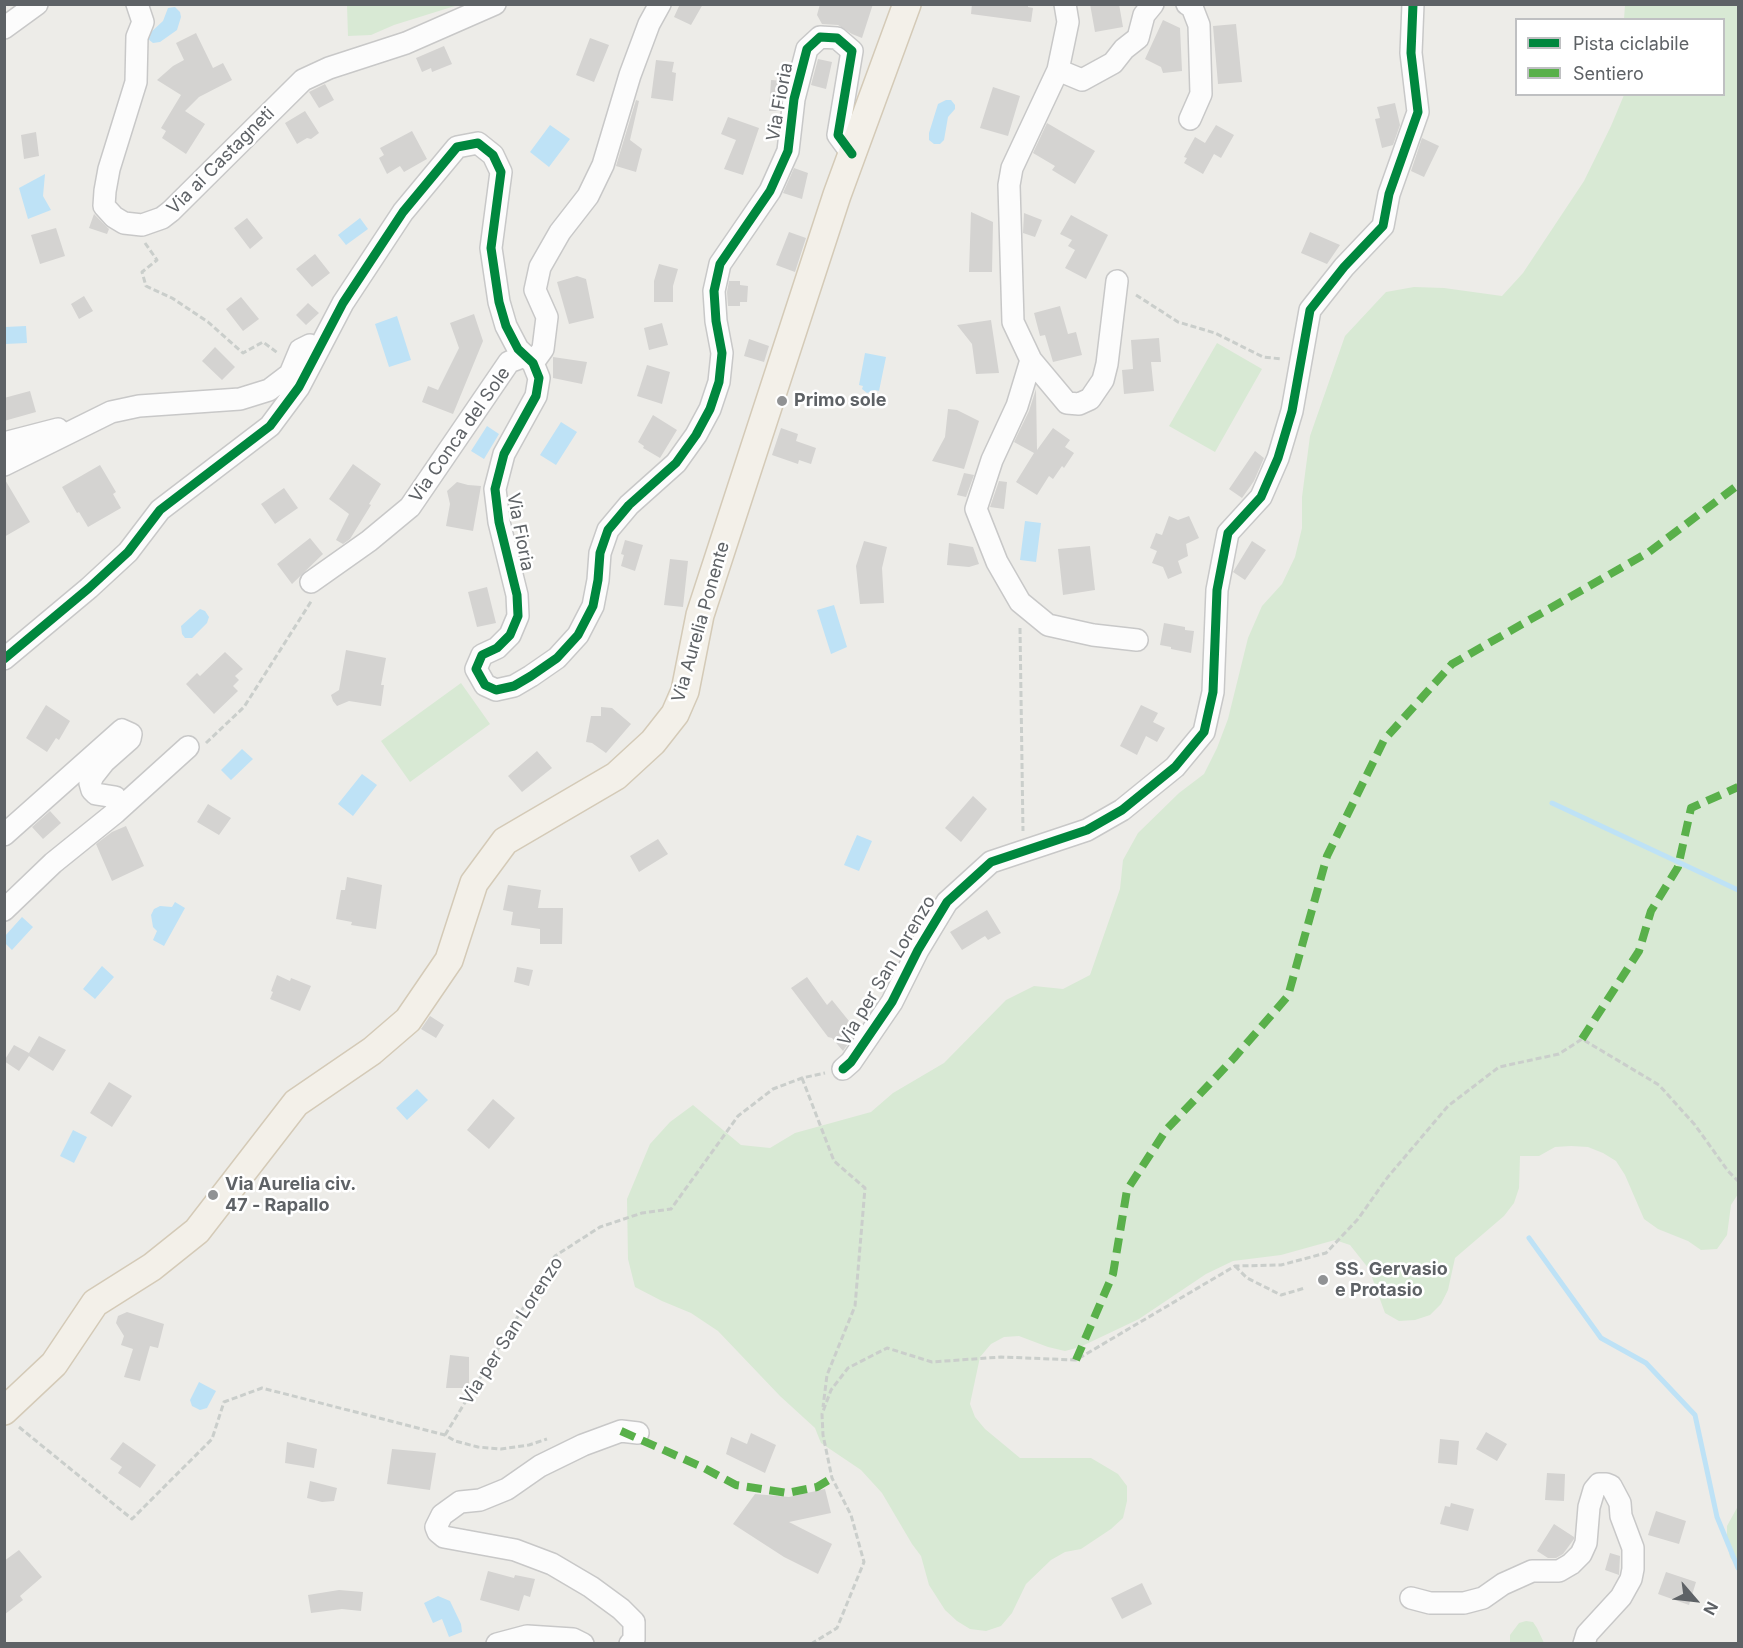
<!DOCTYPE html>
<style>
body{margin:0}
#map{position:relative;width:1743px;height:1648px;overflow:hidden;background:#edece8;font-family:Inter,sans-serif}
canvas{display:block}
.frame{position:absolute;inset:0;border:6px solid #5e6266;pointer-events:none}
.legend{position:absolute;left:1515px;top:18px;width:210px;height:78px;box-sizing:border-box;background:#fff;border:2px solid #bfc0c2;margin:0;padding:8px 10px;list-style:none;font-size:18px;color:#5e6266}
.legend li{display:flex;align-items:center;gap:12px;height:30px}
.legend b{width:30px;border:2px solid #bfc0c2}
.north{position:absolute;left:1665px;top:1570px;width:60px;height:60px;-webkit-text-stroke:4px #fff;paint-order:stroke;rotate:118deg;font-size:16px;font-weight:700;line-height:24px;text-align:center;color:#5e6266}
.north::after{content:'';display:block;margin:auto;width:21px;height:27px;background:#5e6266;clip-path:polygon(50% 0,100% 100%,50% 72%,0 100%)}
</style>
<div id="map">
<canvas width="1743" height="1648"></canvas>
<div class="frame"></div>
<ul class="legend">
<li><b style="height:8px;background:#00873e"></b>Pista ciclabile</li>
<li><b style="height:8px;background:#59b04a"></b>Sentiero</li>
</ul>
<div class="north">N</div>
</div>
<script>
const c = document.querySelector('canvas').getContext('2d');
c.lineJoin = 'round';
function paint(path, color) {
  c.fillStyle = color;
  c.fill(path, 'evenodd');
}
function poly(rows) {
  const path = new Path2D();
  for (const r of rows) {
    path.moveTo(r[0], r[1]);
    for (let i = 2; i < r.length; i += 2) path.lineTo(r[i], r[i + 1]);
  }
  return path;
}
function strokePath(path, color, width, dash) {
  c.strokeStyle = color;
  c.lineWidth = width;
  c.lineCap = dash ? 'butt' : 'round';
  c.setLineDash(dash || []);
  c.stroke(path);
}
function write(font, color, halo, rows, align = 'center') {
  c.font = font + ' Inter,sans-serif';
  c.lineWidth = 5;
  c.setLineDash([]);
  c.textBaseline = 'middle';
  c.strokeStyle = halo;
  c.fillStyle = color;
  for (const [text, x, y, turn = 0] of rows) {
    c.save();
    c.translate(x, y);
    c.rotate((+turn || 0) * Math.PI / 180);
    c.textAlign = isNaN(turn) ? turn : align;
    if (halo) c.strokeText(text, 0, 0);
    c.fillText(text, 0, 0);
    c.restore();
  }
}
const green = poly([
 [347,5,347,4,458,5,394,25,371,35,348,36],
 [1625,5,1738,5,1738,1194,1731,1205,1727,1235,1717,1249,1701,1250,1688,1241,1658,1229,1644,1219,1625,1175,1616,1161,1603,1153,1588,1147,1571,1146,1555,1147,1539,1156,1520,1156,1519,1188,1514,1203,1504,1216,1455,1258,1448,1290,1441,1304,1430,1315,1415,1320,1399,1321,1385,1313,1369,1269,1350,1245,1335,1240,1281,1255,1233,1261,1206,1274,1139,1319,1080,1347,1065,1351,1048,1347,1019,1336,1004,1337,991,1344,980,1357,970,1404,975,1417,985,1429,1020,1458,1091,1458,1118,1474,1127,1486,1127,1501,1123,1518,1111,1529,1081,1549,1065,1552,1051,1560,1026,1584,1012,1613,1001,1626,986,1631,970,1629,957,1621,945,1610,929,1585,921,1556,912,1544,882,1493,861,1470,821,1443,815,1428,780,1396,718,1331,691,1313,662,1301,635,1287,628,1259,627,1199,650,1144,670,1122,693,1105,741,1145,770,1148,795,1133,871,1112,893,1093,944,1063,1006,1000,1034,986,1063,989,1090,975,1120,889,1123,860,1138,833,1179,793,1204,774,1217,748,1228,719,1248,638,1262,606,1282,584,1295,557,1302,528,1302,497,1310,436,1345,336,1386,292,1414,287,1444,288,1502,296,1523,273,1584,181,1611,126,1624,95,1724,94,1724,20,1624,19],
 [1217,343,1262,369,1215,452,1169,426],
 [461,683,490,724,410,782,381,741],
 [1738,1506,1738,1568,1730,1557,1727,1543,1727,1526],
 [1526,1621,1533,1622,1537,1628,1544,1643,1510,1643,1510,1635,1519,1623]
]);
const water = poly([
 [175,7,180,12,181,17,177,30,160,42,153,43,148,39,150,33,163,21,168,8],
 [946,100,951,100,955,105,955,109,948,117,944,140,940,144,934,144,929,140,929,133,938,104],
 [550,125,570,139,549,167,530,152],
 [45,174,43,196,51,210,28,219,19,188],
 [360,218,368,229,346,245,338,235],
 [397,316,411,360,389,367,375,324],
 [26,326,27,343,5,344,5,327],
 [865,353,886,357,879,391,875,390,867,393,862,389,863,386,859,385],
 [561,422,577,432,556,465,540,455],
 [487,426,499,434,484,459,471,451],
 [1025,521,1041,523,1036,562,1020,560],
 [834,605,847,647,831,654,817,610],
 [200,609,205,611,209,617,207,623,192,638,185,638,182,634,181,626],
 [242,749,253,759,231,780,221,770],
 [362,774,377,785,353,816,338,804],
 [857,835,872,841,859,871,844,865],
 [175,902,185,908,164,946,153,940,157,931,153,927,151,915,154,909,160,906,172,907],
 [22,917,33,927,12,950,5,943,5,936],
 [102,966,114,977,95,999,83,989],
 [417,1089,428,1100,407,1120,396,1108],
 [73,1130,87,1137,74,1163,60,1156],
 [199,1382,216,1391,207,1408,200,1410,192,1406,190,1400],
 [438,1596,450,1601,461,1624,462,1632,449,1637,442,1619,433,1623,424,1603]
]);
const stream = poly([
 [1552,803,1738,890],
 [1529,1238,1601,1338,1646,1363,1695,1415,1717,1517,1738,1568]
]);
const building = poly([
 [680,4,703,4,691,25,674,17],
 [820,4,873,4,862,38,852,34,838,25,822,24,817,15],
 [972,4,1028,4,1028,7,1033,8,1031,22,971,14],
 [1090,4,1119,4,1123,27,1095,32],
 [1163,20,1180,28,1182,71,1163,73,1161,67,1145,59],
 [1236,24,1242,82,1218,84,1213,26],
 [196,33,213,68,223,63,232,80,199,97,185,111,205,124,186,154,162,138,166,131,161,128,181,95,157,80,173,66,184,60,176,43],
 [590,38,609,45,594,82,576,75],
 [444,46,452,64,432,72,431,68,422,72,416,58],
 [818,59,832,62,826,89,811,85],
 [656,60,674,62,672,72,676,73,673,101,651,98],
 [771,80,786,81,780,111,769,111],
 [325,84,334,100,319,108,309,92],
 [993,87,1020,96,1008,136,980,128],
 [636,100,639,101,630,140,642,149,636,172,616,166],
 [1395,103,1400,125,1393,145,1382,148,1375,119,1380,118,1377,107],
 [305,111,319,133,311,139,307,138,297,144,285,123],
 [728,117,759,128,743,175,724,169,736,140,721,134],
 [1047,123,1095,151,1075,184,1052,170,1055,166,1033,153],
 [1216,125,1234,135,1221,158,1214,154,1203,174,1184,163,1187,158,1184,157,1195,137,1205,143],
 [412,131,427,159,404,172,400,166,387,174,379,158,384,155,380,148],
 [36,132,39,156,24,159,21,135],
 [1422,138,1439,146,1424,177,1411,171],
 [794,168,808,173,802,199,783,193],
 [971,212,993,222,992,272,969,272],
 [1024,213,1042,220,1035,237,1023,233],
 [94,214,109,229,107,234,89,228],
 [1071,215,1108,235,1086,279,1065,268,1075,250,1068,246,1072,240,1060,234],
 [247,218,263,238,250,249,234,228],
 [56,228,65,256,40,264,31,235],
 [789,232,806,238,795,272,776,265],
 [1310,232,1340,245,1327,264,1301,253],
 [315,254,330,273,312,287,296,269],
 [659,264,678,269,673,286,673,302,654,302,654,281],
 [577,276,586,279,594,318,569,324,557,282],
 [729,281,740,281,740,285,748,286,747,302,740,302,740,306,728,306,727,292],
 [84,296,93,311,79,319,71,304],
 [241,297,259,319,243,331,226,309],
 [308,303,319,313,306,325,296,315],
 [1060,306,1068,334,1076,332,1082,355,1053,362,1045,335,1040,336,1034,313],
 [474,314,483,341,453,414,422,402,428,386,438,390,459,348,450,323],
 [991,320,999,373,976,374,972,344,957,325],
 [662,323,668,345,649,350,644,328],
 [1159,338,1161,362,1151,362,1154,391,1124,394,1122,370,1133,369,1131,340],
 [749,339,769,346,764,362,744,356],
 [215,347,235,367,222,380,202,361],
 [553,357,587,362,582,384,553,378],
 [647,365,670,372,662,404,637,396],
 [1036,389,1037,450,1053,428,1070,440,1065,447,1074,453,1064,468,1062,466,1053,479,1049,476,1037,495,1016,482,1034,453,1014,442,1029,411],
 [30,391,36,412,4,421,4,398],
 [948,409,957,410,979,421,964,469,932,461,945,437],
 [653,415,677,430,660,458,643,448,644,446,638,442],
 [781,428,798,434,796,441,816,448,811,464,799,460,798,464,772,455],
 [1255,451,1264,458,1254,481,1242,498,1229,489],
 [353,464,381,484,369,504,371,505,350,539,343,544,336,540,349,514,329,499],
 [100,465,116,492,113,494,121,508,88,527,79,512,77,513,62,487],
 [964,473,974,475,966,497,957,495],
 [4,478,30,522,4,537],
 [999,481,1007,482,1004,509,990,507],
 [457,482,468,485,481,486,473,531,446,526,450,504,447,491],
 [284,488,298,508,275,524,261,504],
 [1169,516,1178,520,1189,516,1199,538,1186,544,1188,556,1178,561,1182,573,1168,579,1163,567,1152,563,1157,551,1150,548,1156,533,1162,535],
 [310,538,323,554,292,584,277,564],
 [625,540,643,545,635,571,621,566,624,555,621,554],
 [864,541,887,547,882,568,884,603,860,604,856,566],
 [1252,541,1266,550,1245,580,1233,572],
 [949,543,973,547,979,564,969,567,947,565],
 [1090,546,1095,590,1063,595,1058,549],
 [670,559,688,561,683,607,664,605],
 [487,587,496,623,477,627,468,592],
 [1164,623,1185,627,1185,630,1194,631,1191,653,1171,649,1171,647,1160,645],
 [346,650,386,658,381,685,384,685,381,706,349,701,337,706,333,701,331,695,339,690],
 [225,652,243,669,235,676,239,680,233,686,238,691,214,714,186,684,197,673,200,676],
 [46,705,70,721,59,740,56,738,47,752,26,738],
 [1141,705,1158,713,1153,722,1165,728,1157,742,1146,736,1137,755,1120,746],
 [601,707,612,708,631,724,606,753,592,743,586,742,591,716,601,716],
 [537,751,552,768,522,792,508,776],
 [973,796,987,809,961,842,945,828],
 [208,804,231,818,219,835,197,822],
 [50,811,61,823,43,839,32,827],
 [126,826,144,866,112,881,96,844,112,832],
 [658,839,668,854,639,872,630,856],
 [347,877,382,885,376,929,351,925,352,922,336,919,341,890,345,890],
 [508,885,541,890,538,908,563,908,562,944,540,944,540,929,511,925,513,912,503,910],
 [987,910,1001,933,988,940,985,936,962,950,950,932],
 [517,967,533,970,529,986,514,982],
 [277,975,290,981,291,978,311,986,300,1011,270,999,273,992,271,991],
 [807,977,827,1005,832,1000,857,1031,843,1051,832,1038,828,1037,791,988],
 [430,1016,444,1025,436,1038,421,1029],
 [39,1036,66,1050,53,1071,29,1056,19,1071,4,1061,14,1045,29,1053],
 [109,1082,132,1096,112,1127,90,1113],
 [493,1099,515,1118,489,1149,467,1130],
 [127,1312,164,1324,158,1348,150,1346,140,1381,124,1377,133,1349,121,1345,124,1336,116,1323,118,1316],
 [450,1355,469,1357,469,1388,446,1388],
 [1486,1432,1507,1444,1497,1461,1476,1449],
 [751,1433,776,1445,765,1473,726,1454,731,1437,747,1444],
 [1440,1439,1459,1441,1457,1465,1438,1463],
 [123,1442,156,1465,140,1488,118,1473,122,1467,110,1459],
 [287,1442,317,1449,314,1468,285,1463],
 [392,1449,436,1453,430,1490,387,1484],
 [1547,1473,1565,1474,1564,1501,1545,1500],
 [310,1481,337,1488,334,1501,322,1502,307,1498],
 [825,1489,831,1513,789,1522,832,1544,818,1574,784,1557,733,1524,755,1494,789,1497],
 [1451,1503,1474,1509,1468,1531,1440,1524,1445,1506,1450,1507],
 [1656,1511,1686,1521,1679,1544,1648,1535],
 [1554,1524,1574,1537,1574,1539,1563,1554,1556,1558,1548,1558,1537,1551],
 [19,1550,42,1577,20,1596,23,1600,4,1615,4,1561],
 [1610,1553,1620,1556,1619,1575,1605,1570],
 [488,1571,514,1578,515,1575,535,1579,530,1597,524,1595,519,1611,480,1600],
 [1666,1572,1696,1582,1689,1605,1658,1594],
 [1142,1583,1152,1604,1122,1619,1111,1598],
 [339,1590,363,1592,361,1611,342,1609,311,1613,308,1595]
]);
const path = poly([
 [145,243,157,260,142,272,146,286,172,298,208,322,243,353,263,342,279,354],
 [1136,295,1178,322,1215,333,1263,357,1282,359],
 [1020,628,1023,831],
 [206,743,244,707,312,600],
 [802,1078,834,1161,865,1188,855,1306,827,1375,823,1407],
 [1235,1266,1247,1278,1281,1295,1305,1288],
 [19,1427,132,1519,212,1439,224,1402,262,1388,445,1435,455,1441,478,1447,501,1449,529,1445,547,1439],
 [445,1435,555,1256,600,1227,642,1213,671,1209,738,1116,773,1089,802,1078,825,1073],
 [811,1644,837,1628,864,1562,851,1515,832,1478,823,1435,822,1414,831,1390,848,1368,887,1348,932,1362,1001,1357,1076,1360,1235,1266,1281,1265,1326,1253,1358,1219,1387,1178,1448,1106,1499,1067,1559,1054,1582,1039,1659,1085,1695,1125,1728,1171,1738,1181]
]);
const minor = poly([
 [137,4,143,22,137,37,136,82,109,169,105,191,104,206,114,217,124,223,142,225,162,218,171,211,303,80,329,68,406,43,495,4],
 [1065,4,1068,22,1058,70,1012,168,1009,185,1013,322,1031,360,1067,403,1079,404,1090,399,1103,380,1107,364,1117,281],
 [1187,4,1192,7,1199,25,1201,94,1190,119],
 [4,28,37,4],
 [1058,70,1082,80,1113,63,1124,49,1138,38,1144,15,1153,4],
 [1031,360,1017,406,992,460,976,509,997,562,1020,602,1048,625,1093,635,1137,640],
 [533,363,543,349,547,317,535,290,540,267,560,232,588,196,603,165,630,75,649,24,660,4],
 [4,443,58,429],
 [4,465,111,412,139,406,240,399,269,390,290,374,300,350,310,345,319,349],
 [311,582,369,541,410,507,509,362,525,356],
 [4,659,89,588,128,552,160,510,270,426,299,387,343,303,403,212,457,147,478,143,493,155,501,172,491,248,499,302,506,326,518,349,533,363,539,378,536,396,504,454,495,489,499,522,517,595,518,616,510,635,497,648,482,655,476,669,485,685,496,690,514,686,531,676,557,658,578,635,593,606,598,580,600,553,608,530,629,505,676,463,696,435,710,409,719,382,722,353,716,321,714,291,720,264,770,191,788,151,794,99,807,49,820,37,837,38,852,51,838,135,852,154],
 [4,835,122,730,131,734,130,739,104,762,93,776,90,783,92,790,96,794,115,797,117,806,115,813],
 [4,910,53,863,115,813,188,747],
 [843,1069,851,1062,892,1002,918,950,947,902,991,862,1087,830,1122,810,1175,767,1204,732,1213,692,1217,590,1228,533,1261,497,1278,458,1292,411,1310,310,1344,267,1383,226,1389,194,1418,112,1411,53,1413,4],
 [1411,1598,1430,1603,1464,1603,1483,1598,1503,1584,1532,1571,1559,1571,1571,1564,1581,1554,1586,1543,1589,1507,1594,1490,1599,1484,1606,1484,1611,1486,1620,1503,1621,1516,1633,1548,1633,1569,1631,1579,1621,1597,1587,1634,1584,1644],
 [497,1644,527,1636,573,1639,583,1644],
 [630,1644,634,1640,634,1622,621,1609,591,1587,552,1564,515,1550,444,1537,438,1532,436,1527,442,1515,460,1502,480,1500,507,1489,540,1466,583,1445,621,1431,638,1433]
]);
const major = poly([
 [4,1411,54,1364,95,1303,152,1267,197,1231,296,1103,372,1051,408,1020,449,960,474,883,505,841,616,776,653,742,675,714,685,691,700,615,837,195,907,4]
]);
const quiet = poly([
 [1582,1039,1639,951,1651,911,1678,867,1691,808,1738,787],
 [1076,1360,1113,1274,1127,1190,1166,1130,1234,1058,1288,996,1327,856,1384,740,1452,664,1649,552,1738,485],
 [621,1431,702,1467,736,1485,787,1493,817,1487,832,1478]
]);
const cycleway = poly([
 [4,659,89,588,128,552,160,510,270,426,299,387,343,303,403,212,457,147,478,143,493,155,501,172,491,248,499,302,506,326,518,349,533,363,539,378,536,396,504,454,495,489,499,522,517,595,518,616,510,635,497,648,482,655,476,669,485,685,496,690,514,686,531,676,557,658,578,635,593,606,598,580,600,553,608,530,629,505,676,463,696,435,710,409,719,382,722,353,716,321,714,291,720,264,770,191,788,151,794,99,807,49,820,37,837,38,852,51,838,135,852,154],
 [843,1069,851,1062,892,1002,918,950,947,902,991,862,1087,830,1122,810,1175,767,1204,732,1213,692,1217,590,1228,533,1261,497,1278,458,1292,411,1310,310,1344,267,1383,226,1389,194,1418,112,1411,53,1413,4]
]);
const markers = [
 [782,401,6,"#909294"],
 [213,1195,6,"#909294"],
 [1323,1280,6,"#909294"]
];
const streetNames = [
 ["Via Fioria",780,102,-80],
 ["Via ai Castagneti",221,161,-45],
 ["Via Conca del Sole",460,435,-55],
 ["Via Fioria",520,532,79],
 ["Via Aurelia Ponente",701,622,-74],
 ["Via per San Lorenzo",887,971,-59],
 ["Via per San Lorenzo",512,1331,-57]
];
const poiNames = [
 ["Primo sole",794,401],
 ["Via Aurelia civ.",225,1185],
 ["47 - Rapallo",225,1206],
 ["SS. Gervasio",1335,1270],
 ["e Protasio",1335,1291]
];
paint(green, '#d8e9d4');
paint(water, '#bee2f6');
strokePath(stream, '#bee2f6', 5);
paint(building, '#d4d3d1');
strokePath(minor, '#c8c8c8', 24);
strokePath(major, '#d4cab7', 30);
strokePath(path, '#cacecb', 3, [6, 3]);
strokePath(minor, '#fcfcfc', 21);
strokePath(major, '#f3f0e9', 27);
strokePath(quiet, '#59b04a', 8, [15, 8]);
strokePath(cycleway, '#00873e', 9);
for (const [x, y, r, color] of markers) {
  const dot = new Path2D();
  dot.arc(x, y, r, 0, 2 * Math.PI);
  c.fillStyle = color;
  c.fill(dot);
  strokePath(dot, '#fff', 2);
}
write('18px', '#5e6266', '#fff', streetNames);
write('bold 18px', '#5e6266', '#fff', poiNames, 'left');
</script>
